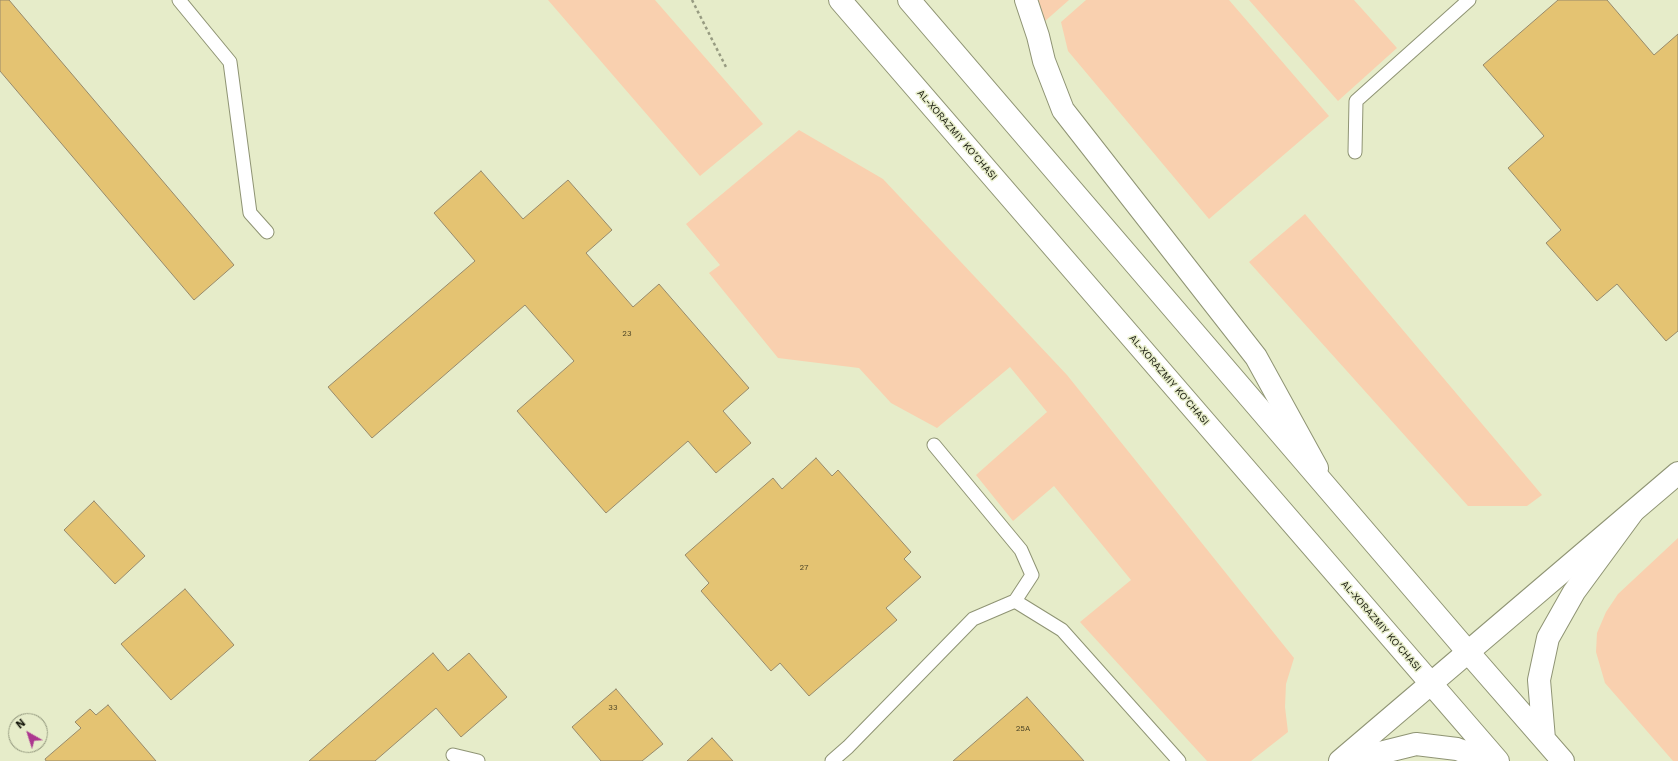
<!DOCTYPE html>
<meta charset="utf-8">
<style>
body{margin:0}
#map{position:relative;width:1678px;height:761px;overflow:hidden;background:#e6ecc9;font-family:"Work Sans",sans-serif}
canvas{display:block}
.north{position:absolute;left:8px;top:713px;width:40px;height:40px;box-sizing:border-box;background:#e6ecc9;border:1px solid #92977d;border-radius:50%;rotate:321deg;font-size:11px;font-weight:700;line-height:16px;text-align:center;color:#15170b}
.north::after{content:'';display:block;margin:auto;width:14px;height:18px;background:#ac378f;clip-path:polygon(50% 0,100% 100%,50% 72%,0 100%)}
</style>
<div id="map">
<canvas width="1678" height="761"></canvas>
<div class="north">N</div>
</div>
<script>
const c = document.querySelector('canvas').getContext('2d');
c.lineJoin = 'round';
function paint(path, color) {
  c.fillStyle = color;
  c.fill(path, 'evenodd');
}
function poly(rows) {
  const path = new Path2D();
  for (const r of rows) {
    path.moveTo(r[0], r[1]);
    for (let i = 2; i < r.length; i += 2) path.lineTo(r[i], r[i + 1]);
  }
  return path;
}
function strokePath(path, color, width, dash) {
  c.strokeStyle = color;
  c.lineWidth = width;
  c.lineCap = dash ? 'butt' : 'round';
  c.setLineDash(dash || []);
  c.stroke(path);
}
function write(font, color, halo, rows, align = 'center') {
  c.font = font + ' "Work Sans",sans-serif';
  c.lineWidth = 3;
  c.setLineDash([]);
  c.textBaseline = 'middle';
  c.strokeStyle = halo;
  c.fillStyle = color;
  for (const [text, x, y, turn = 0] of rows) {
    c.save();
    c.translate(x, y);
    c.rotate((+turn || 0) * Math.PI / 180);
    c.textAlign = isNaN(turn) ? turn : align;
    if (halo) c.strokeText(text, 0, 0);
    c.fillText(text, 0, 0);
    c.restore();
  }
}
const green = poly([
 [548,0,655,0,763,124,700,176],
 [1027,0,1069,0,1044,22],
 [1086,0,1229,0,1329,116,1209,219,1068,51,1061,22],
 [1249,0,1354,0,1397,48,1338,101],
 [799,130,883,179,1067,375,1294,658,1286,684,1285,707,1288,732,1251,761,1207,761,1080,622,1131,580,1054,486,1013,521,976,475,1047,412,1010,367,937,428,891,403,859,368,778,358,709,273,720,265,686,224],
 [1305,214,1542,495,1527,506,1468,506,1249,262],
 [1678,538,1678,761,1673,761,1605,683,1596,652,1597,633,1606,612,1618,594]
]);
const building = poly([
 [0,0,9,0,234,265,194,300,0,71,0,0],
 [1558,0,1607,0,1654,55,1678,34,1678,331,1666,341,1617,284,1597,301,1546,243,1561,230,1508,168,1544,136,1483,65,1558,0],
 [481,171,523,219,568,180,612,230,586,253,633,307,659,284,749,388,723,411,751,443,716,473,688,441,606,513,517,411,574,361,525,305,372,438,328,387,475,261,434,213,481,171],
 [816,458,832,476,838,470,911,552,904,559,921,577,886,608,897,620,809,696,780,663,771,671,701,591,709,583,685,555,773,478,782,489,816,458],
 [94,501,145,556,115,584,64,530,94,501],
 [185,589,234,645,171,700,121,644,185,589],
 [433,653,448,671,469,653,507,697,461,737,436,708,375,761,309,761,433,653],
 [616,689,663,744,642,761,601,761,572,727,616,689],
 [1027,697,1084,761,953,761,1027,697],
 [108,705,156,761,46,761,45,759,81,728,75,722,90,709,96,715,108,705],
 [712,738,733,761,687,761,712,738]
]);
const path = poly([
 [692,0,727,69]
]);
const lane = poly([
 [179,0,230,62,250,213,267,232],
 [1355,152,1356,101,1469,0],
 [934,445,1021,550,1032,575,1015,601],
 [453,755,478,761],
 [832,761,848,747,973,619,1015,601,1062,630,1179,761]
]);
const street = poly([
 [1026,0,1038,36,1044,61,1063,110,1256,357,1317,468]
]);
const secondary = poly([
 [1340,761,1678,473]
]);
const primary = poly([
 [840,0,1498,761],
 [909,0,1468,652,1563,761],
 [1544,739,1539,680,1548,638,1574,592,1632,513],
 [1358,761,1368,756,1416,744,1457,749,1490,761]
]);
const numberNames = [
 ["23",627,334],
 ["27",804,568],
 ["33",613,708],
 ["25A",1023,729]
];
const streetNames = [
 ["AL-XORAZMIY KO’CHASI",957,135,49],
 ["AL-XORAZMIY KO’CHASI",1169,380,49],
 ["AL-XORAZMIY KO’CHASI",1381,626,49]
];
paint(green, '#f9d0af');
paint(building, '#e4c372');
strokePath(building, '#978a6b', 1);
strokePath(lane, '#8f9474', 15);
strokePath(street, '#8f9474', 24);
strokePath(secondary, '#8f9474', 24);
strokePath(primary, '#8f9474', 24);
strokePath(path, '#979b81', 2.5, [3, 3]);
strokePath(lane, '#fff', 13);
strokePath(street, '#fff', 22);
strokePath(secondary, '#fff', 22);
strokePath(primary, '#fff', 22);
write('8px', '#494225', null, numberNames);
write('10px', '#15170b', '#e6ecc9', streetNames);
</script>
